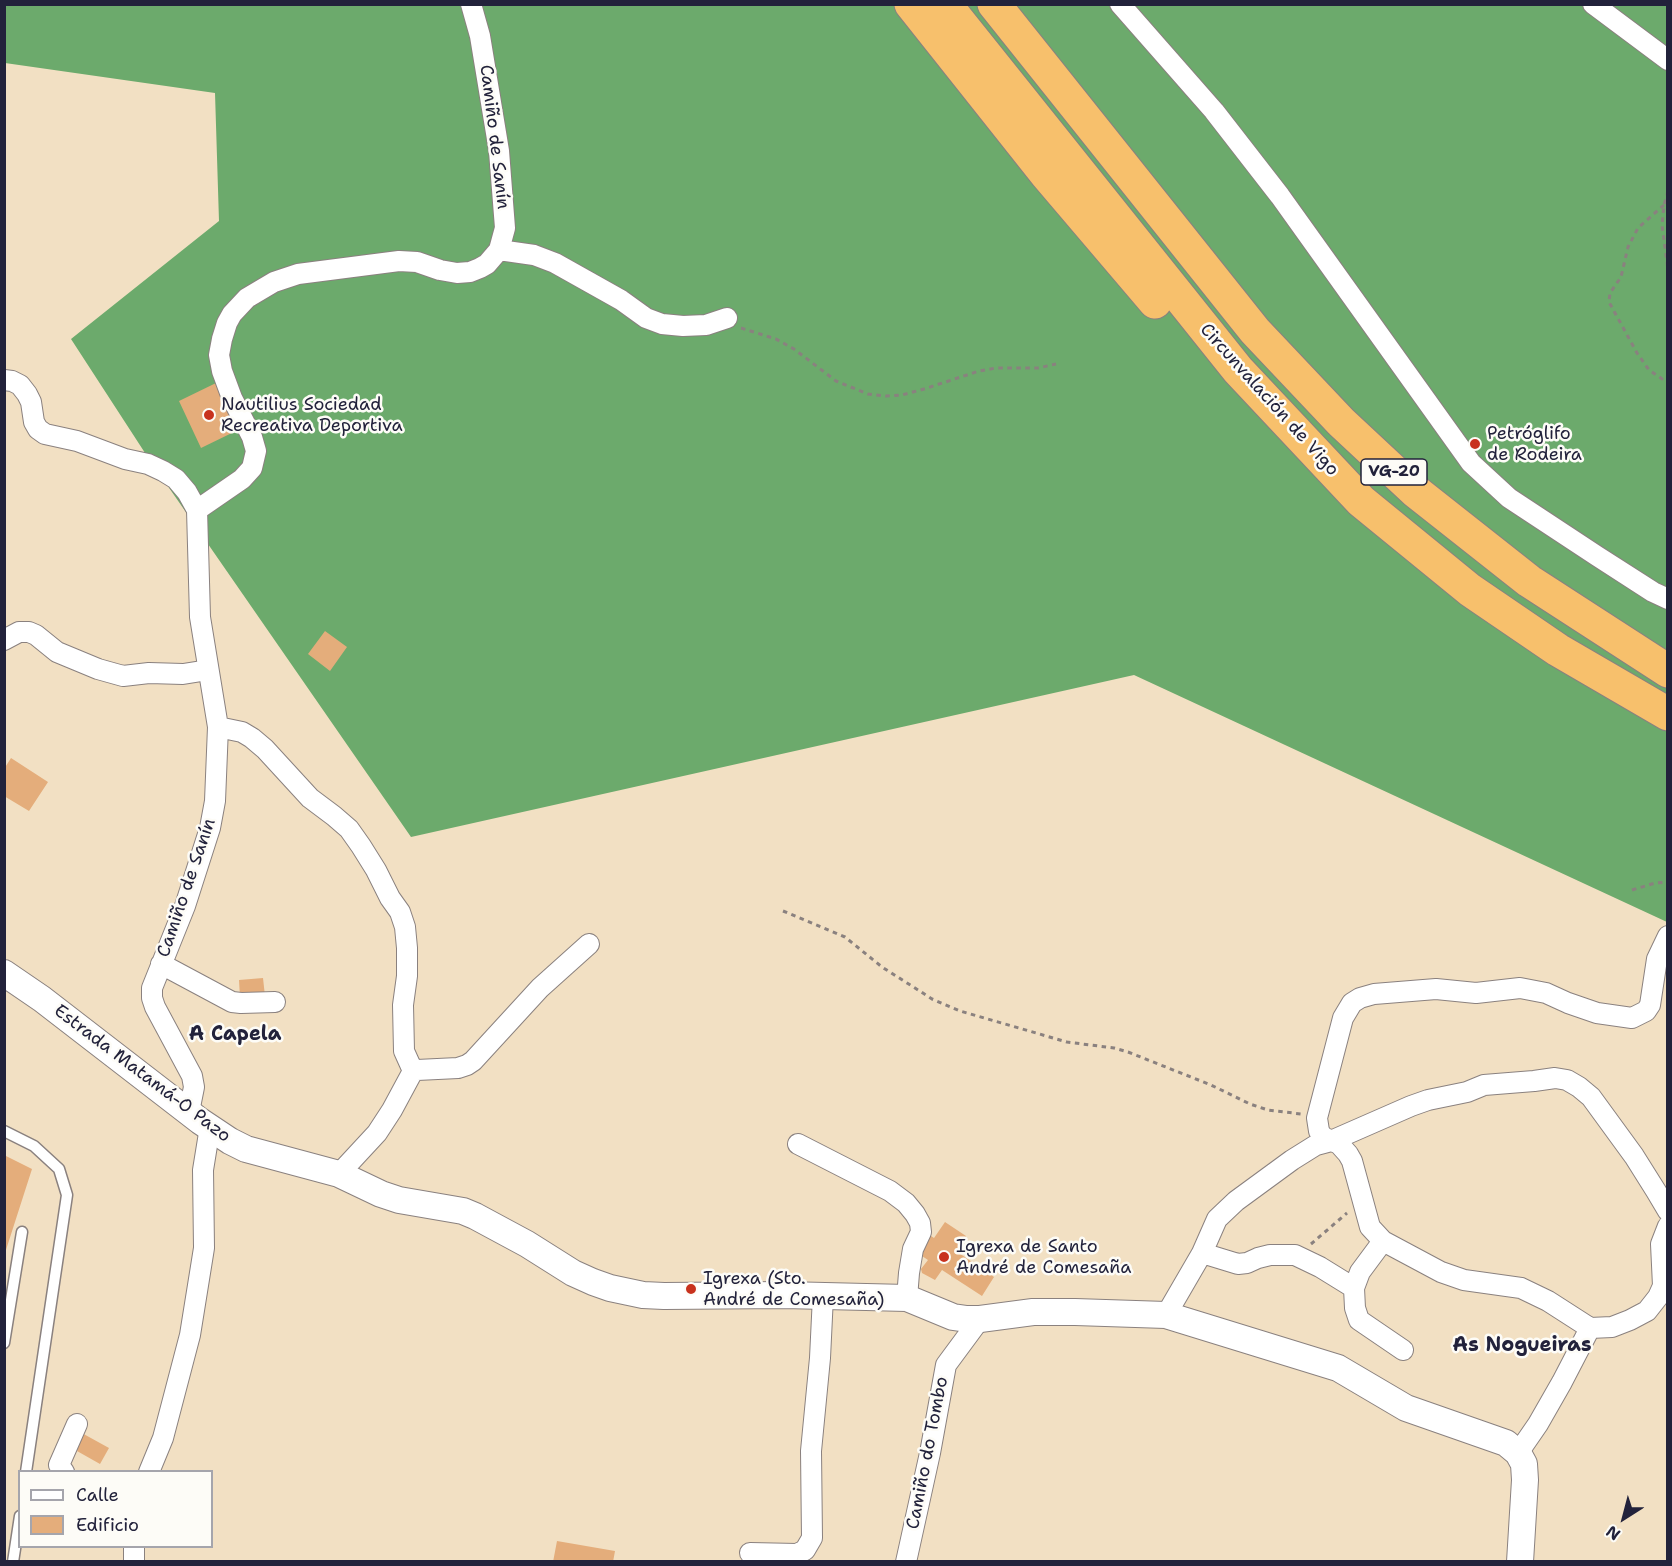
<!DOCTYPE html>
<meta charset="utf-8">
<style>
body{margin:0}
#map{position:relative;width:1672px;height:1566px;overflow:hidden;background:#f2e0c3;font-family:"Shantell Sans",sans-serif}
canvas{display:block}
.frame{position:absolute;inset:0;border:6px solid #22223b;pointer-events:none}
.legend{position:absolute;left:18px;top:1470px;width:195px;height:78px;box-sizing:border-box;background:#fdfcf7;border:2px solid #a5a5ac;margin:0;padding:8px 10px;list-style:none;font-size:18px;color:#22223b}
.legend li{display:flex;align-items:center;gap:12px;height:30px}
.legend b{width:30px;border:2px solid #a5a5ac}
.north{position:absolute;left:1594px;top:1488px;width:60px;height:60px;-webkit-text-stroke:4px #fdfcf7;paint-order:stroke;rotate:216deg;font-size:16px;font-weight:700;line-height:24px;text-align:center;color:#22223b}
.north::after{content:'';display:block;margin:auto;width:21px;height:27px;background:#22223b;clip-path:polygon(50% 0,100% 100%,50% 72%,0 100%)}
</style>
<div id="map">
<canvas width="1672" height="1566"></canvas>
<div class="frame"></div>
<ul class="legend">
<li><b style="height:8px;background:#fff"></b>Calle</li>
<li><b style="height:16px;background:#e4ad7b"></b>Edificio</li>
</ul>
<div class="north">N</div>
</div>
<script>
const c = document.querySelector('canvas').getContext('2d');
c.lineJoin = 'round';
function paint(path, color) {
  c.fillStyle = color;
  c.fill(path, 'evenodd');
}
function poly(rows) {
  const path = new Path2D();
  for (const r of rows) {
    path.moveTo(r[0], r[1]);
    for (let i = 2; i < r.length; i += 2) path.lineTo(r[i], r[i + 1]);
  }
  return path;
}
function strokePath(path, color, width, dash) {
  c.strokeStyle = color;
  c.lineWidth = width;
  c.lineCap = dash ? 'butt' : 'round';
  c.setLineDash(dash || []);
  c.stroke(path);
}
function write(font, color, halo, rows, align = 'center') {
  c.font = font + ' "Shantell Sans",sans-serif';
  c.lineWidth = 5;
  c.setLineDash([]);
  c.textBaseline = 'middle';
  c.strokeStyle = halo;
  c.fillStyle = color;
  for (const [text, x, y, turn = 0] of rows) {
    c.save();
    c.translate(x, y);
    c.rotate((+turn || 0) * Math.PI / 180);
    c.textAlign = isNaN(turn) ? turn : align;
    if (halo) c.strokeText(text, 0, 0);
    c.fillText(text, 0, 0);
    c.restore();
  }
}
const forest = poly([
 [5,4,1667,5,1667,922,1134,675,411,837,147,456,71,339,219,221,215,93,5,63]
]);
const building = poly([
 [216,383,238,430,201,448,179,401],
 [325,631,347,647,330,671,308,654],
 [11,758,48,782,29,811,4,796,4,769],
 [263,978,265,996,240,998,239,980],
 [4,1155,32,1169,5,1253,4,1253],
 [945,1222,966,1236,956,1251,994,1277,982,1296,942,1270,935,1280,922,1273,921,1269,928,1260,919,1254,931,1236,934,1238],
 [80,1432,109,1448,100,1464,77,1451,78,1449,72,1446],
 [557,1541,615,1551,613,1562,553,1562]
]);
const path = poly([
 [1668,191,1664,205,1662,225,1668,270],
 [1664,205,1638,228,1628,247,1621,277,1610,293,1609,302,1637,353,1649,370,1668,383],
 [741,328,776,339,794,349,836,381,868,394,886,396,902,395,924,389,979,371,996,368,1038,368,1056,364],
 [1632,890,1655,883,1668,882],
 [783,911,845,937,882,967,915,988,932,999,960,1011,1067,1042,1114,1048,1128,1052,1211,1085,1250,1104,1268,1110,1301,1114],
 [1311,1244,1347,1213]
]);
const service = poly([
 [4,1131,34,1146,59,1169,67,1195,26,1472],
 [4,1343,22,1232],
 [13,1562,20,1516]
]);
const minor = poly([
 [1120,4,1214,111,1280,196,1471,463,1509,498,1597,556,1653,592,1668,599],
 [1593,4,1668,60],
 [499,250,534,255,555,263,621,300,646,318,662,324,683,326,706,325,727,318],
 [4,380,12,381,20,385,27,394,31,402,34,422,38,429,45,434,77,441,125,459,148,464,163,471,176,479,187,492,197,510,200,617,218,727,215,801,210,828,185,906,152,988,152,998,155,1007,192,1076,194,1087,189,1112],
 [197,510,242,479,252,468,256,451,252,437,232,398,222,371,219,355,222,339,227,323,232,314,247,298,274,282,298,274,399,261,417,262,440,270,457,273,470,272,480,268,487,264,499,250,505,228,499,151,480,36,471,4],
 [4,640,19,632,29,632,36,635,57,652,98,669,123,676,149,673,183,674,208,670],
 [218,727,242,732,252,738,265,749,310,798,334,816,349,829,361,846,376,870,390,898,400,912,405,927,407,948,407,976,403,1005,404,1051,413,1071],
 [161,964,232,1002,241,1003,275,1002],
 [798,1144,890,1191,906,1203,915,1214,920,1223,921,1232,913,1249,909,1273,907,1298],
 [339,1174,377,1133,392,1110,413,1071,417,1070,458,1068,467,1065,473,1061,540,988,589,944],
 [1383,1241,1360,1272,1354,1288,1355,1308,1359,1320,1403,1350],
 [1202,1253,1238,1264,1247,1263,1258,1258,1270,1255,1295,1255,1320,1267,1354,1288],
 [1166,1315,1202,1253,1217,1219,1236,1201,1292,1160,1316,1145,1331,1141,1411,1106,1428,1100,1467,1092,1484,1085,1534,1081,1555,1078,1567,1080,1579,1087,1591,1097,1634,1156,1656,1191,1668,1211],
 [1590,1328,1548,1301,1521,1288,1464,1280,1441,1272,1383,1241,1370,1227,1352,1161,1348,1154,1339,1144,1323,1137,1319,1131,1317,1118,1343,1018,1352,1003,1360,998,1374,994,1436,989,1476,993,1520,988,1546,993,1568,1003,1597,1013,1632,1018,1646,1011,1650,1005,1657,959,1668,936],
 [1518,1453,1538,1424,1562,1382,1590,1328,1612,1327,1630,1320,1647,1311,1658,1297,1663,1286,1661,1244,1668,1226],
 [64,1472,59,1465,77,1424],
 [149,1472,163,1438,190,1335,204,1248,203,1170,210,1127],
 [134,1546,134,1562],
 [750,1553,797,1554,805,1550,812,1538,811,1451,820,1358,823,1296],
 [906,1562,930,1453,946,1365,980,1319]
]);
const tertiary = poly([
 [4,973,42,999,200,1121,230,1141,246,1149,339,1174,381,1194,399,1200,463,1211,475,1216,527,1244,573,1273,593,1282,610,1288,643,1295,664,1296,784,1295,907,1298,953,1317,967,1319,980,1319,1033,1312,1075,1312,1166,1315,1338,1368,1406,1408,1506,1443,1518,1453,1524,1464,1525,1480,1520,1562]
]);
const motorway = poly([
 [911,4,1046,174,1155,302],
 [945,4,1238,370,1361,501,1470,590,1558,650,1668,714],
 [994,4,1255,331,1341,422,1415,491,1529,581,1668,671]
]);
const markers = [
 [209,415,6,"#c8321e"],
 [1475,444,6,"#c8321e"],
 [944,1257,6,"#c8321e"],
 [691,1289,6,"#c8321e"]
];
const shields = [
 [1394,472,66]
];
const shieldNames = [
 ["VG-20",1394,472]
];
const streetNames = [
 ["Camiño de Sanín",494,137,83],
 ["Circunvalación de Vigo",1269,400,48],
 ["Camiño de Sanín",187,888,-71],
 ["Estrada Matamá-O Pazo",142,1074,37],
 ["Camiño do Tombo",928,1453,-79]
];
const poiNames = [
 ["Nautilius Sociedad",221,405],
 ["Recreativa Deportiva",221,426],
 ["Petróglifo",1487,434],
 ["de Rodeira",1487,455],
 ["Igrexa de Santo",956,1247],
 ["André de Comesaña",956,1268],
 ["Igrexa (Sto.",703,1279],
 ["André de Comesaña)",703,1300]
];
const neighbourhoodNames = [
 ["A Capela",235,1035],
 ["As Nogueiras",1522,1346]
];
paint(forest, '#6caa6c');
paint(building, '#e4ad7b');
strokePath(service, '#8a817f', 13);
strokePath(minor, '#8a817f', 22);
strokePath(tertiary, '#8a817f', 28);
strokePath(motorway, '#8a817f', 35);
strokePath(path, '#8a817f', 3, [4.5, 4.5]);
strokePath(service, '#fff', 10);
strokePath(minor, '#fff', 20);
strokePath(tertiary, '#fff', 26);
strokePath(motorway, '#f7c06c', 33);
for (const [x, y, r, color] of markers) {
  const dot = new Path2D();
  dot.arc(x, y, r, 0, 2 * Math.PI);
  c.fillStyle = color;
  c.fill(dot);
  strokePath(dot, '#fdfcf7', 2);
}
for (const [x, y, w] of shields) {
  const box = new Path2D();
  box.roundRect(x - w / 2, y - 13, w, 26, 4.5);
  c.fillStyle = '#fdfcf7';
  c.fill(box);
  strokePath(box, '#22223b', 1.5);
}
write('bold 16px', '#22223b', null, shieldNames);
write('18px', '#22223b', '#fdfcf7', streetNames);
write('18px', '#22223b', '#fdfcf7', poiNames, 'left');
write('bold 20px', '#22223b', '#fdfcf7', neighbourhoodNames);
</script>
